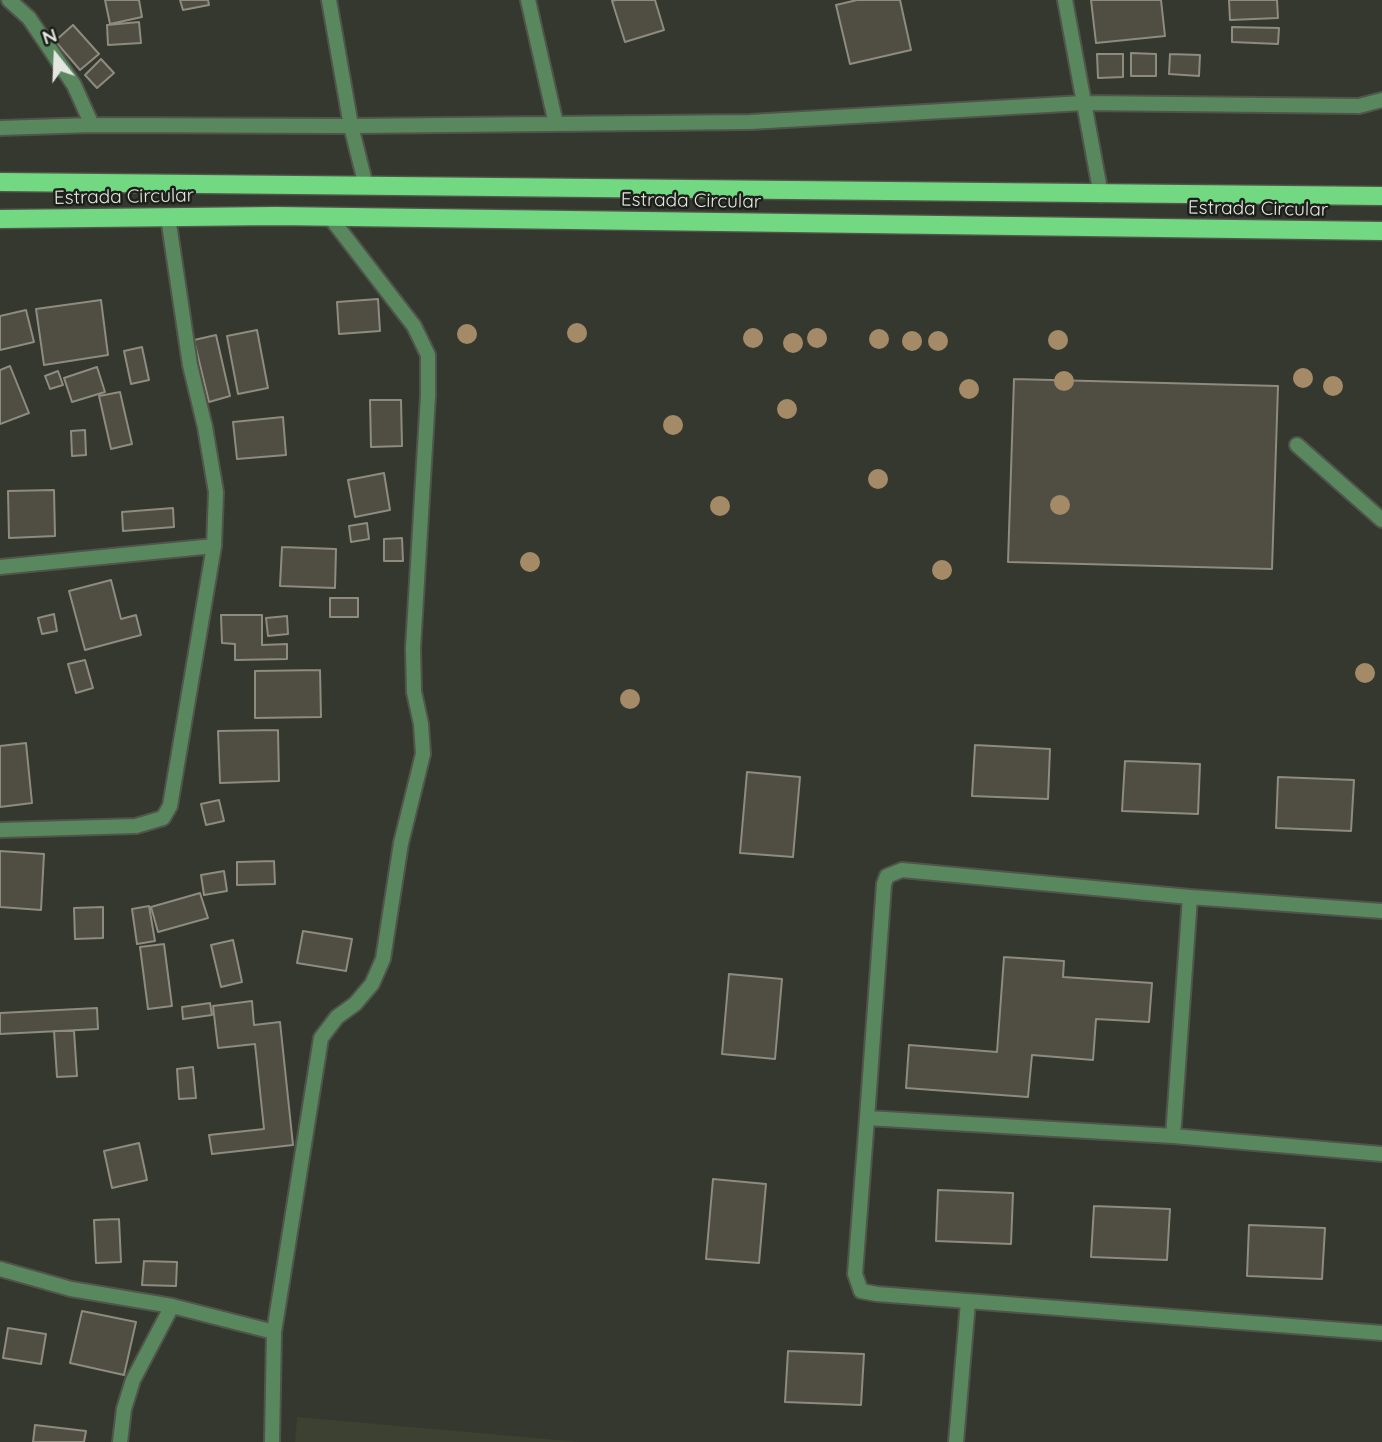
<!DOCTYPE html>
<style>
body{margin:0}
#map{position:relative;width:1382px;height:1442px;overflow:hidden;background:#35382e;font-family:Quicksand,sans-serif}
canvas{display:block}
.north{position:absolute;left:21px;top:21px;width:70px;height:70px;-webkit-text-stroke:5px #1d1f1a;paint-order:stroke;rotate:342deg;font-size:19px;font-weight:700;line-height:28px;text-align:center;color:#e4e6e0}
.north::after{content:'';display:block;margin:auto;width:24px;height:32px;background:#e4e6e0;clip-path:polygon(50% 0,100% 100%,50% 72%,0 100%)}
</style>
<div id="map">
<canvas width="1382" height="1442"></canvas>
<div class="north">N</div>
</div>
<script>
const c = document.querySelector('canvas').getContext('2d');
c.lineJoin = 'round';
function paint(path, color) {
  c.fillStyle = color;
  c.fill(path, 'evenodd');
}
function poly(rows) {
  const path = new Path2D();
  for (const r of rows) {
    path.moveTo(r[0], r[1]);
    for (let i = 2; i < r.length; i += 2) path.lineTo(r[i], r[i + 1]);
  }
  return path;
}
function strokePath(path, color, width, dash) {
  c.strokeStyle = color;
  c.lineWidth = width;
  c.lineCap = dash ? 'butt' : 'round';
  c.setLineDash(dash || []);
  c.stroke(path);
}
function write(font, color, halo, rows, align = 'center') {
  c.font = font + ' Quicksand,sans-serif';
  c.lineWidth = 5;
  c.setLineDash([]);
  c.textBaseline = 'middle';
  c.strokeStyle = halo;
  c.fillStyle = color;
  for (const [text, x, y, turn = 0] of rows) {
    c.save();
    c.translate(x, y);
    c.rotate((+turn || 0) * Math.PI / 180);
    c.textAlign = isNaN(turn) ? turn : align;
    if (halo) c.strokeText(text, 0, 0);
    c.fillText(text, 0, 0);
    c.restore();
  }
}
const built = poly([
 [297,1417,581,1442,295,1442]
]);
const building = poly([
 [105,0,139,0,142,17,110,24,105,0],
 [180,0,208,0,209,5,183,10,180,0],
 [616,0,655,0,664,30,625,42,612,1,616,0],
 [857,0,900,0,911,50,850,64,836,5,857,0],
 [1091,0,1161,0,1165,36,1096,43,1091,0],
 [1229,0,1277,0,1278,18,1230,20,1229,0],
 [139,22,141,43,108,45,107,25,139,22],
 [73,25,99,54,80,70,55,41,73,25],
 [1232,27,1279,28,1278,44,1232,42,1232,27],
 [1131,53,1156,54,1156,76,1131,76,1131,53],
 [1097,54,1123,54,1123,77,1098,78,1097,54],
 [1170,54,1200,55,1199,76,1169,74,1170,54],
 [101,59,114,73,97,88,85,75,101,59],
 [378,299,380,331,339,334,337,302,378,299],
 [101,300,108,355,44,365,36,309,101,300],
 [26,310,34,342,0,350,0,316,26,310],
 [257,330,268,388,238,394,227,336,257,330],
 [216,335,230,396,209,402,194,340,216,335],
 [142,347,149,380,131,384,124,351,142,347],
 [10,366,29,413,0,424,0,370,10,366],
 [97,367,105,392,72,402,64,378,97,367],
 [58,371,63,385,50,389,45,376,58,371],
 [1014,379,1278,386,1272,569,1008,562,1014,379],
 [120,392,132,444,111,449,99,396,120,392],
 [370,400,401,400,402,446,371,447,370,400],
 [283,417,286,455,237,459,233,422,283,417],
 [85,430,86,455,72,456,71,431,85,430],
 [384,473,390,510,355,517,348,480,384,473],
 [54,490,55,536,9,538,8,491,54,490],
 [173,508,174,527,123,531,122,512,173,508],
 [367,523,369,539,351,542,349,526,367,523],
 [402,538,403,561,384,561,384,539,402,538],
 [282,547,336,549,335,588,280,586,282,547],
 [111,580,121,619,136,615,141,635,85,650,69,591,111,580],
 [330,598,358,598,358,617,330,617,330,598],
 [54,614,57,631,42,634,38,618,54,614],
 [221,615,262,615,262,645,287,644,287,659,235,660,235,644,222,643,221,615],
 [287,616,288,634,268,636,266,618,287,616],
 [85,660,93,688,76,693,68,664,85,660],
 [320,670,321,717,255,718,255,671,320,670],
 [278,730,279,781,220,783,218,731,278,730],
 [26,743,32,803,0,807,0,746,26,743],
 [975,745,1050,749,1048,799,972,796,975,745],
 [1125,761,1200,764,1198,814,1122,811,1125,761],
 [747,772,800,777,793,857,740,853,747,772],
 [1278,777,1354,780,1351,831,1276,828,1278,777],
 [219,800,224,821,206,825,201,804,219,800],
 [0,851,44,854,41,910,0,907,0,851],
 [274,861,275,884,237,885,237,862,274,861],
 [224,871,227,891,204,895,201,875,224,871],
 [200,893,208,918,158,932,151,907,200,893],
 [149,906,155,941,137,944,132,909,149,906],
 [103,907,103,938,75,939,74,908,103,907],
 [303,931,352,939,346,971,297,963,303,931],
 [233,940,242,982,221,987,211,945,233,940],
 [164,944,172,1006,148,1009,140,947,164,944],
 [1004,957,1064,961,1063,977,1152,983,1149,1022,1096,1019,1093,1060,1032,1055,1028,1097,906,1088,909,1045,997,1052,1004,957],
 [729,974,782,979,775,1059,722,1054,729,974],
 [252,1001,254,1025,280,1022,293,1145,212,1154,209,1135,264,1129,255,1044,218,1048,213,1006,252,1001],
 [210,1003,212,1015,183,1019,182,1007,210,1003],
 [97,1008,98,1029,0,1034,0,1013,97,1008],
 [54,1031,74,1031,77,1076,57,1077,54,1031],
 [193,1067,196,1098,179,1099,177,1069,193,1067],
 [139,1143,147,1180,112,1188,104,1151,139,1143],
 [713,1179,766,1184,759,1263,706,1259,713,1179],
 [938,1190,1013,1193,1011,1244,936,1241,938,1190],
 [1094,1206,1170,1209,1167,1260,1091,1257,1094,1206],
 [119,1219,121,1262,96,1263,94,1220,119,1219],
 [1249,1225,1325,1228,1322,1279,1247,1276,1249,1225],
 [144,1261,177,1262,176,1286,142,1285,144,1261],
 [82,1311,136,1322,124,1375,70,1363,82,1311],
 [8,1328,46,1334,41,1364,3,1358,8,1328],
 [788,1351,864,1354,861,1405,785,1402,788,1351],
 [35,1425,86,1431,84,1442,33,1442,35,1425]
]);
const lane = poly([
 [1297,445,1382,520],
 [867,1118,884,884,887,876,902,870,1190,897,1382,911],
 [1173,1136,1190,897],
 [1382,1154,1173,1136,867,1118,855,1274,861,1291,877,1294,1382,1333],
 [956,1442,968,1302]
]);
const street = poly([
 [9,0,29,18,48,46,74,85,92,125],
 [528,0,556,124],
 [1065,0,1101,195],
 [0,128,92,125,351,126,329,0],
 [366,186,351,126,750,122,1083,103,1359,106,1382,100],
 [0,567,214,546],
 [0,830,136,826,163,818,170,806,214,546,216,492,205,427,190,365,168,217],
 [0,1269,71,1289,172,1306,274,1332],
 [120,1442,124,1409,133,1380,172,1306],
 [272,1442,274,1332,321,1038,337,1017,355,1004,372,984,383,959,401,843,423,754,421,724,414,692,413,648,428,396,428,355,414,326,330,217]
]);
const primary = poly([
 [0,182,1382,196],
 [0,219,276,216,1382,231]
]);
const trees = [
 [577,333],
 [467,334],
 [753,338],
 [817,338],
 [879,339],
 [1058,340],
 [912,341],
 [938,341],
 [793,343],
 [1303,378],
 [1064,381],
 [1333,386],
 [969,389],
 [787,409],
 [673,425],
 [878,479],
 [1060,505],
 [720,506],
 [530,562],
 [942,570],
 [1365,673],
 [630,699]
];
const streetNames = [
 ["Estrada Circular",124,197,-1],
 ["Estrada Circular",691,201,1],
 ["Estrada Circular",1258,209,1]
];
paint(built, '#3c4131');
paint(building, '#504d42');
strokePath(building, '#8e8b7f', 2);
strokePath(lane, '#51544a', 18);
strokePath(street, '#51544a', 18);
strokePath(primary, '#51544a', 21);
strokePath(lane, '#59885e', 14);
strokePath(street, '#59885e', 14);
strokePath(primary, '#72d881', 18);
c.fillStyle = '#a48a67';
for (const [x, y] of trees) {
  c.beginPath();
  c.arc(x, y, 10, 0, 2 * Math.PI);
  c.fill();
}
write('19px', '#e4e6e0', '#1d1f1a', streetNames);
</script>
